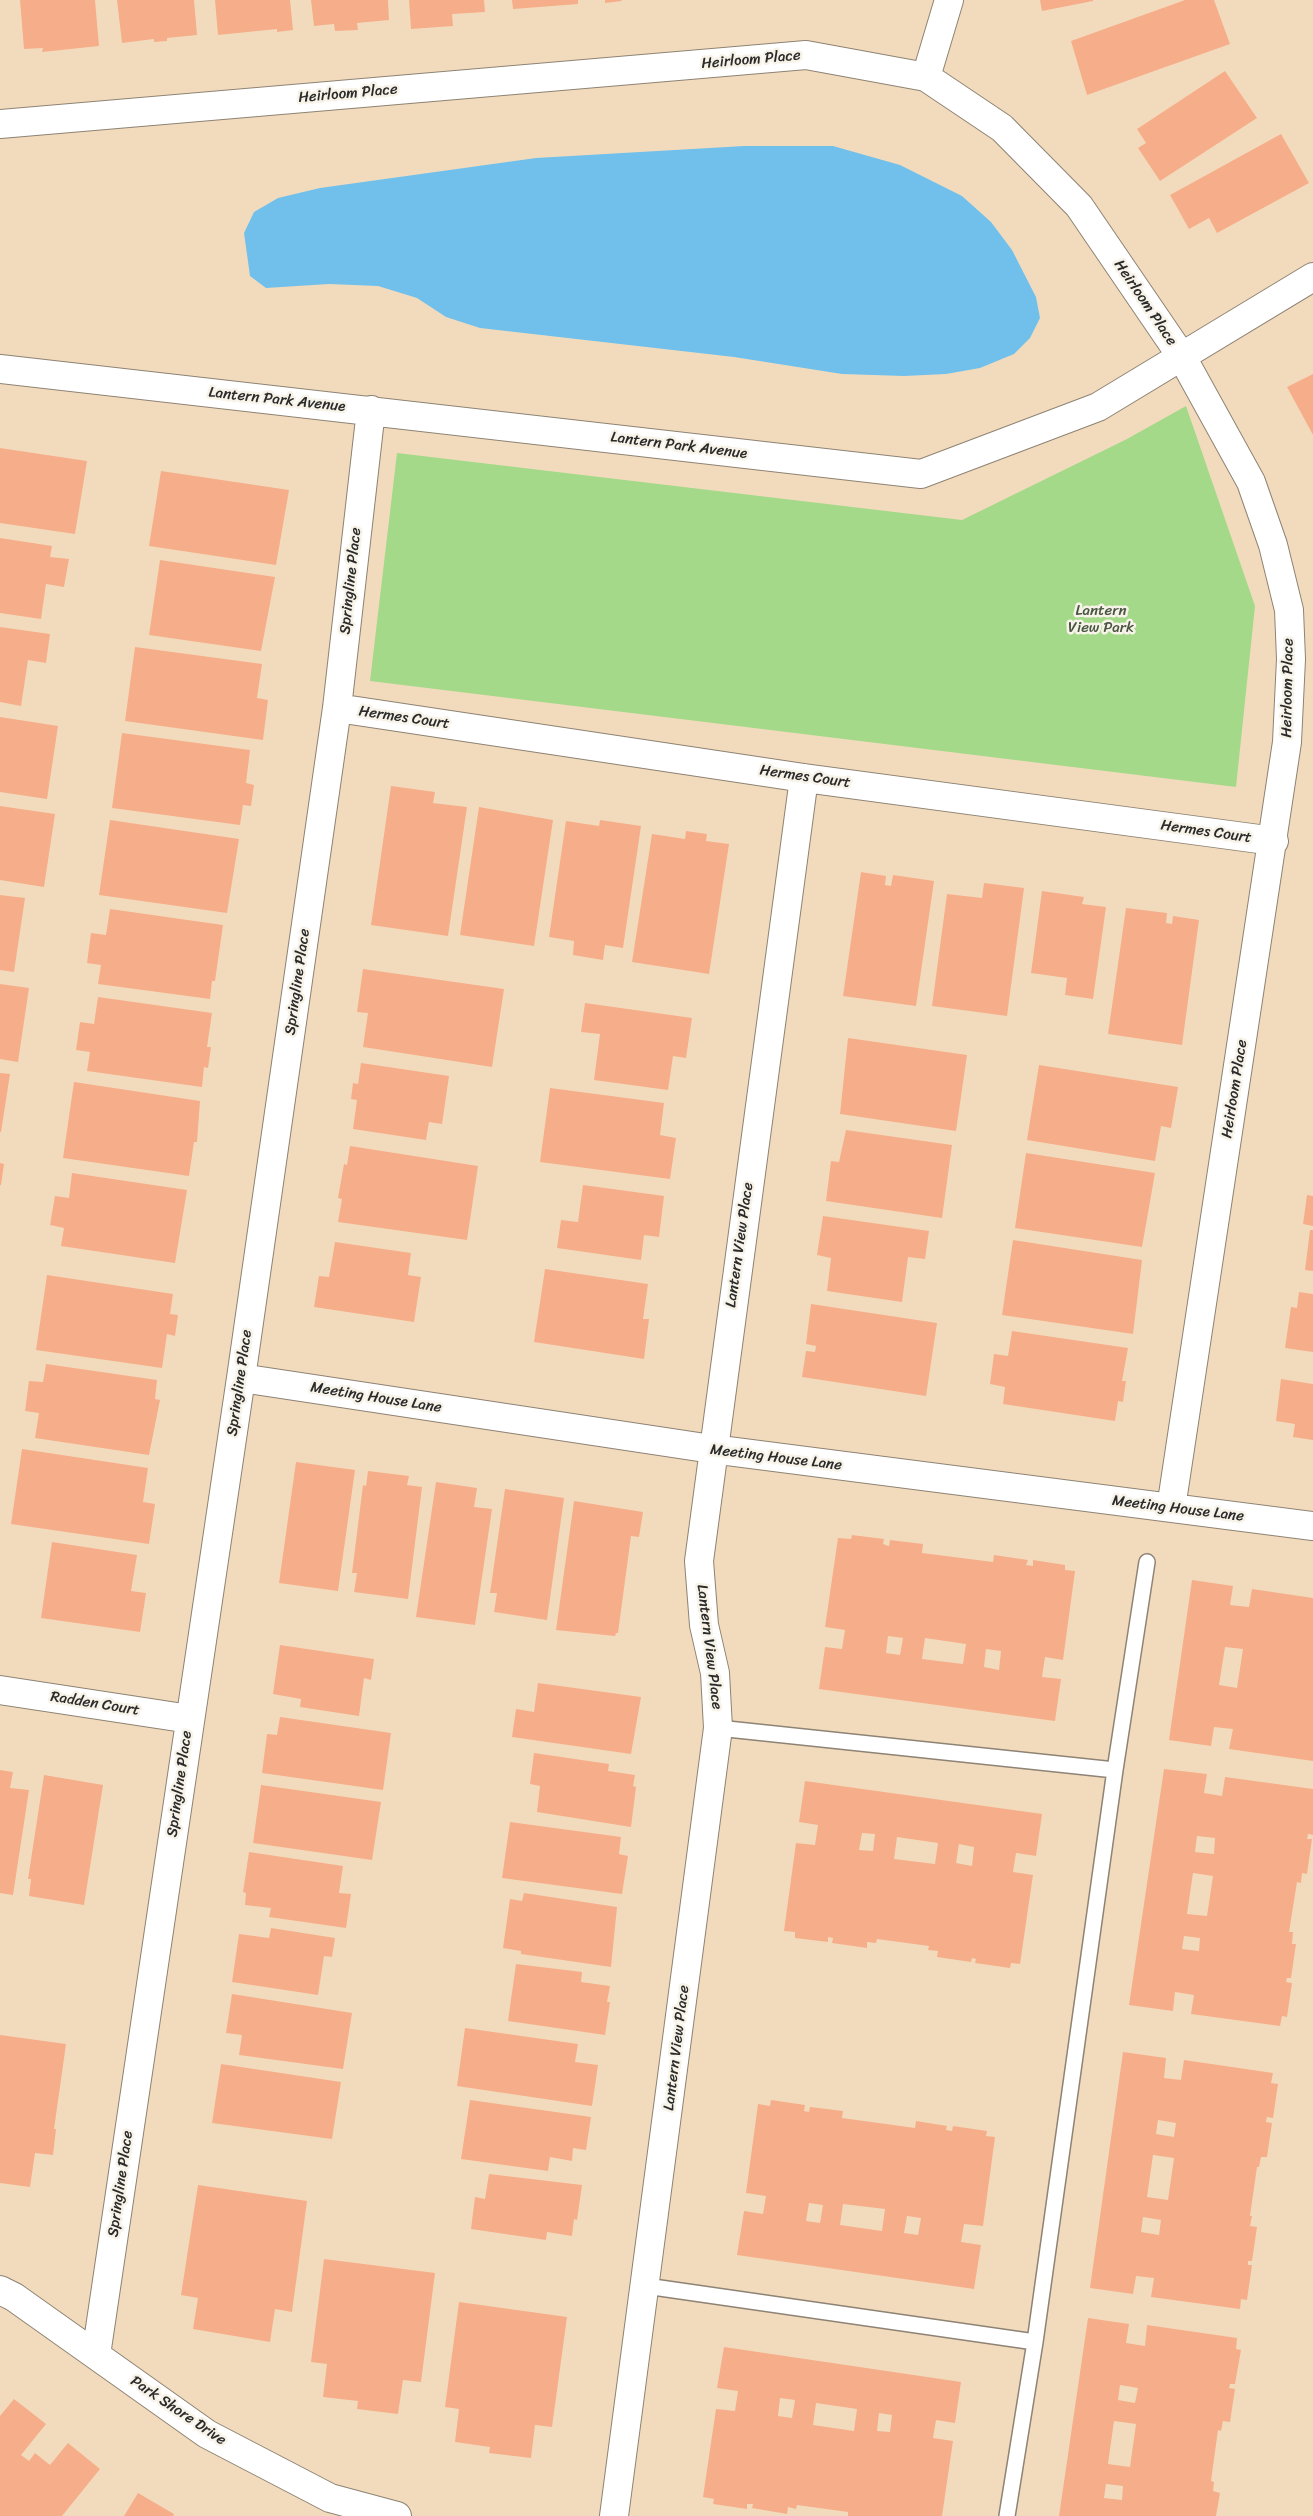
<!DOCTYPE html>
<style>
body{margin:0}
canvas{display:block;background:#f2dbbc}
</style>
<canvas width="1313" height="2516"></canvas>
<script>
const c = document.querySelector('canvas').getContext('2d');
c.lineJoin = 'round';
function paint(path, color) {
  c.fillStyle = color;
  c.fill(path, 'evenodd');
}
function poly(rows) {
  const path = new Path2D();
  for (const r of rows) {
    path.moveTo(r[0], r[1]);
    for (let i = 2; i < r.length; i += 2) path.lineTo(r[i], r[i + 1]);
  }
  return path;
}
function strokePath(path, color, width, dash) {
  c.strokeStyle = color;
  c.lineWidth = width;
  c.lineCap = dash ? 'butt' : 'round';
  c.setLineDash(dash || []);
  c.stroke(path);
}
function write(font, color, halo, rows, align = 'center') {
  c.font = font + ' Sriracha,sans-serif';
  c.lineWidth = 5;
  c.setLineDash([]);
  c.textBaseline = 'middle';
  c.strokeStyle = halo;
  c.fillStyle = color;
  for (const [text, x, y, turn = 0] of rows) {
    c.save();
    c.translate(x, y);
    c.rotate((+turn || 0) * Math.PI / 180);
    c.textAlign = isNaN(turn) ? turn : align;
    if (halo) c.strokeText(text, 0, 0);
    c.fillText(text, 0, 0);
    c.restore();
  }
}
const green = poly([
 [1186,406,1255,606,1236,787,370,681,397,453,962,520,1127,439]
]);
const water = poly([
 [744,146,833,146,900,165,962,196,991,222,1012,250,1036,297,1040,318,1030,338,1014,354,980,368,946,374,904,376,842,374,734,357,480,328,446,317,417,298,378,286,329,284,266,288,250,276,244,233,254,212,278,198,320,188,536,158]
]);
const building = poly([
 [20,0,95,0,99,46,42,52,43,48,24,49],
 [117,0,194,0,197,35,167,38,167,41,154,42,154,39,122,43],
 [215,0,290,0,293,30,277,32,277,29,218,35],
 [311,0,388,0,389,20,357,23,358,30,335,31,334,24,314,26],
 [409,0,484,0,485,12,452,14,453,26,411,29],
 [512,0,578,0,578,4,513,9],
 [605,0,621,0,622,1,605,3],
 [1040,0,1093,0,1093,1,1042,11],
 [1185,0,1214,0,1230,44,1087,95,1071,41],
 [1225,71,1257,118,1160,181,1138,148,1146,143,1137,129],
 [1281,134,1309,183,1217,233,1209,218,1189,229,1170,195],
 [1313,374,1313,435,1287,387],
 [0,448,87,461,75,534,0,523],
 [161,471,289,490,276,565,149,546],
 [0,538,52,546,50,557,69,559,64,587,46,584,41,619,0,613],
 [160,560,275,577,261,651,149,635],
 [0,627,50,634,46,663,28,660,21,706,0,702],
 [135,647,262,664,257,698,268,700,263,740,125,721],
 [0,717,58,726,47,799,0,792],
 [122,733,250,750,246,783,254,785,251,806,243,805,240,825,112,808],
 [391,786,435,792,433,803,467,807,448,936,371,925],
 [0,806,55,814,44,887,0,880],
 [479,807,553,820,534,946,460,935],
 [110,820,239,839,227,913,99,895],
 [600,820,641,826,623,948,605,945,603,960,573,955,574,941,549,937,566,821,599,826],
 [686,831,707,834,706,841,729,844,709,974,632,962,652,834,685,839],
 [861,872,886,876,885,885,891,886,893,875,934,881,916,1006,843,996],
 [984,883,1024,888,1007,1016,932,1006,947,894,982,898],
 [1042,891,1084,897,1082,904,1106,907,1093,999,1065,995,1067,978,1031,973],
 [0,895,25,898,14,972,0,970],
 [1126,908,1167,913,1166,923,1172,924,1173,916,1199,920,1182,1045,1108,1034],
 [110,909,223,925,215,981,212,981,210,999,98,984,101,965,87,963,91,933,106,935],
 [363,969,504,989,492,1067,363,1047,368,1013,357,1012],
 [0,984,29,988,18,1062,0,1059],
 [98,997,212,1013,207,1047,211,1047,208,1068,204,1067,202,1087,87,1071,90,1052,76,1050,80,1022,94,1024],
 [585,1003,692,1018,686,1058,673,1056,668,1090,594,1080,600,1034,581,1032],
 [848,1038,967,1055,956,1131,840,1114],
 [361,1063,449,1076,442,1124,429,1122,426,1140,353,1129,357,1100,351,1099,353,1083,358,1084],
 [1039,1065,1178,1087,1171,1128,1161,1126,1155,1161,1027,1140],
 [0,1073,10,1074,1,1132,0,1132],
 [74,1082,200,1101,197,1142,194,1142,189,1176,63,1158],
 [550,1088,664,1103,660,1135,676,1138,670,1179,540,1162],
 [846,1130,952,1145,942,1218,826,1201,831,1161,839,1162],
 [350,1146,478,1166,467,1240,338,1222,342,1199,338,1198,344,1164,347,1165],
 [1026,1153,1155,1173,1142,1247,1015,1228],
 [0,1163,4,1164,1,1185,0,1185],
 [72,1173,187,1190,175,1263,61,1246,64,1228,50,1225,55,1196,69,1198],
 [583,1185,664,1196,659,1237,644,1235,641,1260,557,1248,561,1220,578,1222],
 [1307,1195,1313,1196,1313,1226,1303,1224],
 [823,1216,929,1231,925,1259,908,1257,902,1302,827,1291,831,1258,817,1255],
 [1310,1230,1313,1230,1313,1271,1305,1270],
 [1013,1240,1142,1260,1133,1334,1002,1315],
 [335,1242,411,1253,408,1275,421,1277,414,1322,314,1307,319,1276,329,1277],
 [545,1269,648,1284,643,1319,649,1319,644,1359,534,1342],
 [47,1275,173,1294,170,1314,178,1315,175,1336,167,1334,162,1368,36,1350],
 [1299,1292,1313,1294,1313,1352,1285,1348,1291,1307,1297,1308],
 [811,1304,937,1323,926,1396,802,1377,806,1351,815,1352,816,1346,806,1344],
 [1012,1331,1128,1348,1122,1381,1126,1381,1123,1402,1118,1401,1115,1421,1003,1404,1005,1387,990,1384,994,1354,1008,1356],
 [46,1364,157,1380,155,1399,160,1400,149,1455,35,1438,39,1413,25,1411,29,1381,43,1382],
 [1281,1379,1313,1384,1313,1440,1293,1437,1295,1424,1276,1421],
 [22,1449,148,1468,143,1502,155,1504,149,1544,11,1524],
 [296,1462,355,1470,338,1591,279,1583],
 [368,1471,409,1476,407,1485,422,1487,408,1599,354,1592,357,1573,352,1573,363,1485,366,1486],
 [436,1482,477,1488,474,1507,492,1509,475,1625,416,1617],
 [505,1489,564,1498,547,1620,494,1612,497,1593,490,1593],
 [574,1501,643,1512,639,1537,631,1536,618,1633,616,1633,615,1636,556,1630],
 [852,1535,884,1539,883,1544,889,1546,890,1540,923,1544,922,1553,993,1562,994,1555,1028,1560,1026,1565,1033,1566,1033,1560,1065,1565,1065,1570,1075,1571,1063,1660,1045,1657,1042,1677,1061,1679,1055,1721,819,1689,825,1647,842,1649,845,1630,825,1627,838,1538,851,1539],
 [888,1636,903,1638,900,1655,886,1653],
 [925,1638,966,1644,963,1664,922,1659],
 [986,1649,1001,1651,999,1670,984,1667],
 [52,1542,137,1555,131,1591,146,1593,140,1632,41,1618],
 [1192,1580,1233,1586,1230,1605,1249,1607,1252,1589,1313,1598,1313,1761,1229,1749,1233,1729,1214,1727,1211,1746,1169,1740],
 [1225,1647,1243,1649,1237,1688,1219,1685],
 [280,1645,374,1659,371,1680,364,1678,359,1716,300,1707,301,1699,273,1694],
 [538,1683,641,1697,631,1754,512,1737,516,1709,534,1712],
 [280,1717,391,1733,383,1790,262,1773,267,1734,277,1735],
 [534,1753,609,1764,608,1771,635,1775,633,1786,636,1787,631,1827,537,1812,540,1786,530,1784],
 [1164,1769,1207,1774,1204,1793,1222,1796,1225,1777,1313,1789,1313,1835,1308,1834,1307,1839,1312,1839,1307,1874,1302,1873,1301,1883,1297,1882,1289,1932,1293,1932,1292,1944,1296,1944,1291,1978,1287,1978,1286,1982,1292,1983,1287,2017,1282,2016,1280,2026,1191,2014,1194,1995,1175,1992,1173,2011,1129,2005],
 [1197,1836,1215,1838,1214,1854,1195,1852],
 [1193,1873,1213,1876,1207,1916,1187,1914],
 [1184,1936,1200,1938,1199,1951,1182,1949],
 [0,1770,13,1772,10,1788,29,1790,13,1895,0,1893],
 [44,1775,103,1785,84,1905,29,1896,31,1879,28,1879],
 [805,1781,1042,1814,1036,1856,1016,1853,1013,1872,1033,1875,1020,1964,1011,1963,1010,1968,975,1963,976,1959,972,1958,971,1962,937,1957,938,1951,928,1950,929,1946,877,1939,876,1943,867,1942,867,1948,832,1943,833,1938,828,1937,828,1942,795,1938,795,1932,784,1931,796,1843,815,1845,818,1825,799,1822],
 [862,1833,875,1834,873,1851,859,1850],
 [897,1837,938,1843,935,1864,894,1859],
 [959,1844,974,1847,972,1866,956,1863],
 [261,1785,381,1802,372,1860,253,1843],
 [510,1822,621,1837,619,1854,628,1856,622,1894,502,1878],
 [249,1852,343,1866,339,1893,351,1894,346,1928,269,1917,271,1908,245,1905,246,1893,243,1892],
 [524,1893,617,1907,611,1967,521,1954,521,1951,503,1948,510,1899,522,1901],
 [271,1928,335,1938,332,1957,324,1956,318,1995,232,1982,239,1934,269,1938],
 [516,1964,582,1972,581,1982,610,1986,607,2002,610,2002,605,2035,508,2021],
 [232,1994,352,2013,343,2069,239,2055,242,2035,226,2033],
 [465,2028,578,2044,575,2062,598,2065,592,2106,457,2086],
 [0,2035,66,2044,54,2129,56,2129,53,2155,35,2153,30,2187,0,2183],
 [1123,2052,1166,2058,1164,2078,1181,2080,1184,2060,1273,2073,1271,2083,1278,2084,1273,2118,1267,2117,1266,2122,1272,2123,1267,2157,1261,2157,1259,2167,1257,2167,1250,2216,1252,2216,1250,2226,1257,2227,1252,2261,1248,2261,1248,2265,1252,2265,1247,2300,1241,2299,1240,2309,1151,2297,1154,2278,1136,2276,1133,2294,1090,2288],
 [1158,2120,1176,2123,1174,2137,1156,2134],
 [1153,2155,1174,2158,1168,2200,1147,2197],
 [1143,2217,1161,2220,1159,2235,1141,2232],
 [221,2064,341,2082,332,2139,212,2123],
 [470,2100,591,2117,586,2150,573,2148,572,2161,550,2157,548,2171,461,2159],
 [771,2100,805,2105,804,2111,809,2112,810,2107,843,2111,842,2118,915,2128,916,2121,947,2126,946,2130,952,2131,953,2126,987,2131,986,2136,995,2137,983,2226,964,2224,961,2242,981,2245,974,2289,737,2255,744,2211,763,2214,766,2196,746,2193,758,2104,770,2106],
 [809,2203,823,2205,820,2223,806,2221],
 [843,2204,885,2209,882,2231,840,2225],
 [907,2216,921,2218,918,2235,904,2233],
 [489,2174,582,2185,577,2220,574,2219,572,2236,547,2232,546,2240,471,2229,475,2197,485,2199],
 [198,2185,307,2201,292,2312,275,2309,270,2342,193,2329,198,2298,181,2295],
 [324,2259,435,2273,421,2382,403,2380,398,2414,357,2409,358,2401,323,2397,327,2364,311,2362],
 [459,2302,567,2317,552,2427,535,2425,531,2458,489,2453,490,2447,455,2442,459,2409,445,2407],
 [1088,2318,1129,2324,1126,2343,1145,2346,1147,2325,1237,2338,1236,2349,1241,2350,1235,2384,1230,2384,1229,2388,1235,2389,1230,2422,1223,2421,1221,2431,1218,2430,1211,2481,1214,2482,1213,2491,1220,2493,1216,2516,1059,2516],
 [1120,2385,1138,2388,1135,2403,1118,2400],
 [1114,2421,1136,2424,1130,2467,1108,2464],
 [1106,2484,1123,2486,1122,2500,1104,2498],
 [724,2347,961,2382,955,2423,936,2420,933,2438,953,2441,942,2516,848,2516,848,2512,797,2505,796,2509,788,2507,787,2514,752,2508,753,2504,747,2504,747,2509,713,2504,714,2499,703,2497,716,2409,735,2411,738,2391,717,2388],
 [780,2398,795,2400,792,2418,778,2416],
 [816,2403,857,2409,854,2431,813,2425],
 [879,2413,892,2415,890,2432,877,2431],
 [14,2399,46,2424,21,2455,29,2461,35,2453,50,2465,68,2443,100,2469,62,2516,0,2516,0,2416],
 [138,2493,174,2514,173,2516,124,2516]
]);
const service = poly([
 [718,1728,1115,1770],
 [646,2286,1035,2342],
 [1007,2516,1035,2342,1115,1770,1147,1562]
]);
const minor = poly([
 [926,77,949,0],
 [0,124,806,55,926,77,1002,128,1079,206,1182,357,1251,482,1273,545,1289,610,1291,659,1287,742,1171,1508],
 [0,369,921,474,1098,407,1313,277],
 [337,708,804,778,1274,841],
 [241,1378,712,1449,1313,1526],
 [0,1690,190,1719],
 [0,2290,14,2297,207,2434,330,2498,397,2516],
 [96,2355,241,1378,337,708,371,410],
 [614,2516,718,1728,715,1673,704,1625,699,1561,804,778]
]);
const streetNames = [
 ["Heirloom Place",751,60,-5],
 ["Heirloom Place",348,94,-5],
 ["Heirloom Place",1145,303,56],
 ["Lantern Park Avenue",277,400,6],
 ["Lantern Park Avenue",679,446,7],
 ["Springline Place",351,581,-84],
 ["Heirloom Place",1288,688,-89],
 ["Hermes Court",404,718,8],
 ["Hermes Court",805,777,8],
 ["Hermes Court",1206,832,8],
 ["Springline Place",298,982,-82],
 ["Heirloom Place",1235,1089,-81],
 ["Lantern View Place",740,1245,-82],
 ["Springline Place",240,1383,-82],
 ["Meeting House Lane",376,1398,9],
 ["Meeting House Lane",776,1458,7],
 ["Meeting House Lane",1178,1509,7],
 ["Lantern View Place",709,1647,83],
 ["Radden Court",95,1704,9],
 ["Springline Place",180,1784,-82],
 ["Lantern View Place",677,2048,-83],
 ["Springline Place",121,2184,-82],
 ["Park Shore Drive",178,2411,34]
];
const parkNames = [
 ["Lantern",1101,611],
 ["View Park",1101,628]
];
paint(green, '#a4d98a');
paint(water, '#71c0ec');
paint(building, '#f6ae8a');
strokePath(service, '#8e8374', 18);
strokePath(minor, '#8e8374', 30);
strokePath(service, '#fff', 15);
strokePath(minor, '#fff', 28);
write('15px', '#2b2b2b', '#f7f3e8', streetNames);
write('15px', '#495643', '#f7f3e8', parkNames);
</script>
